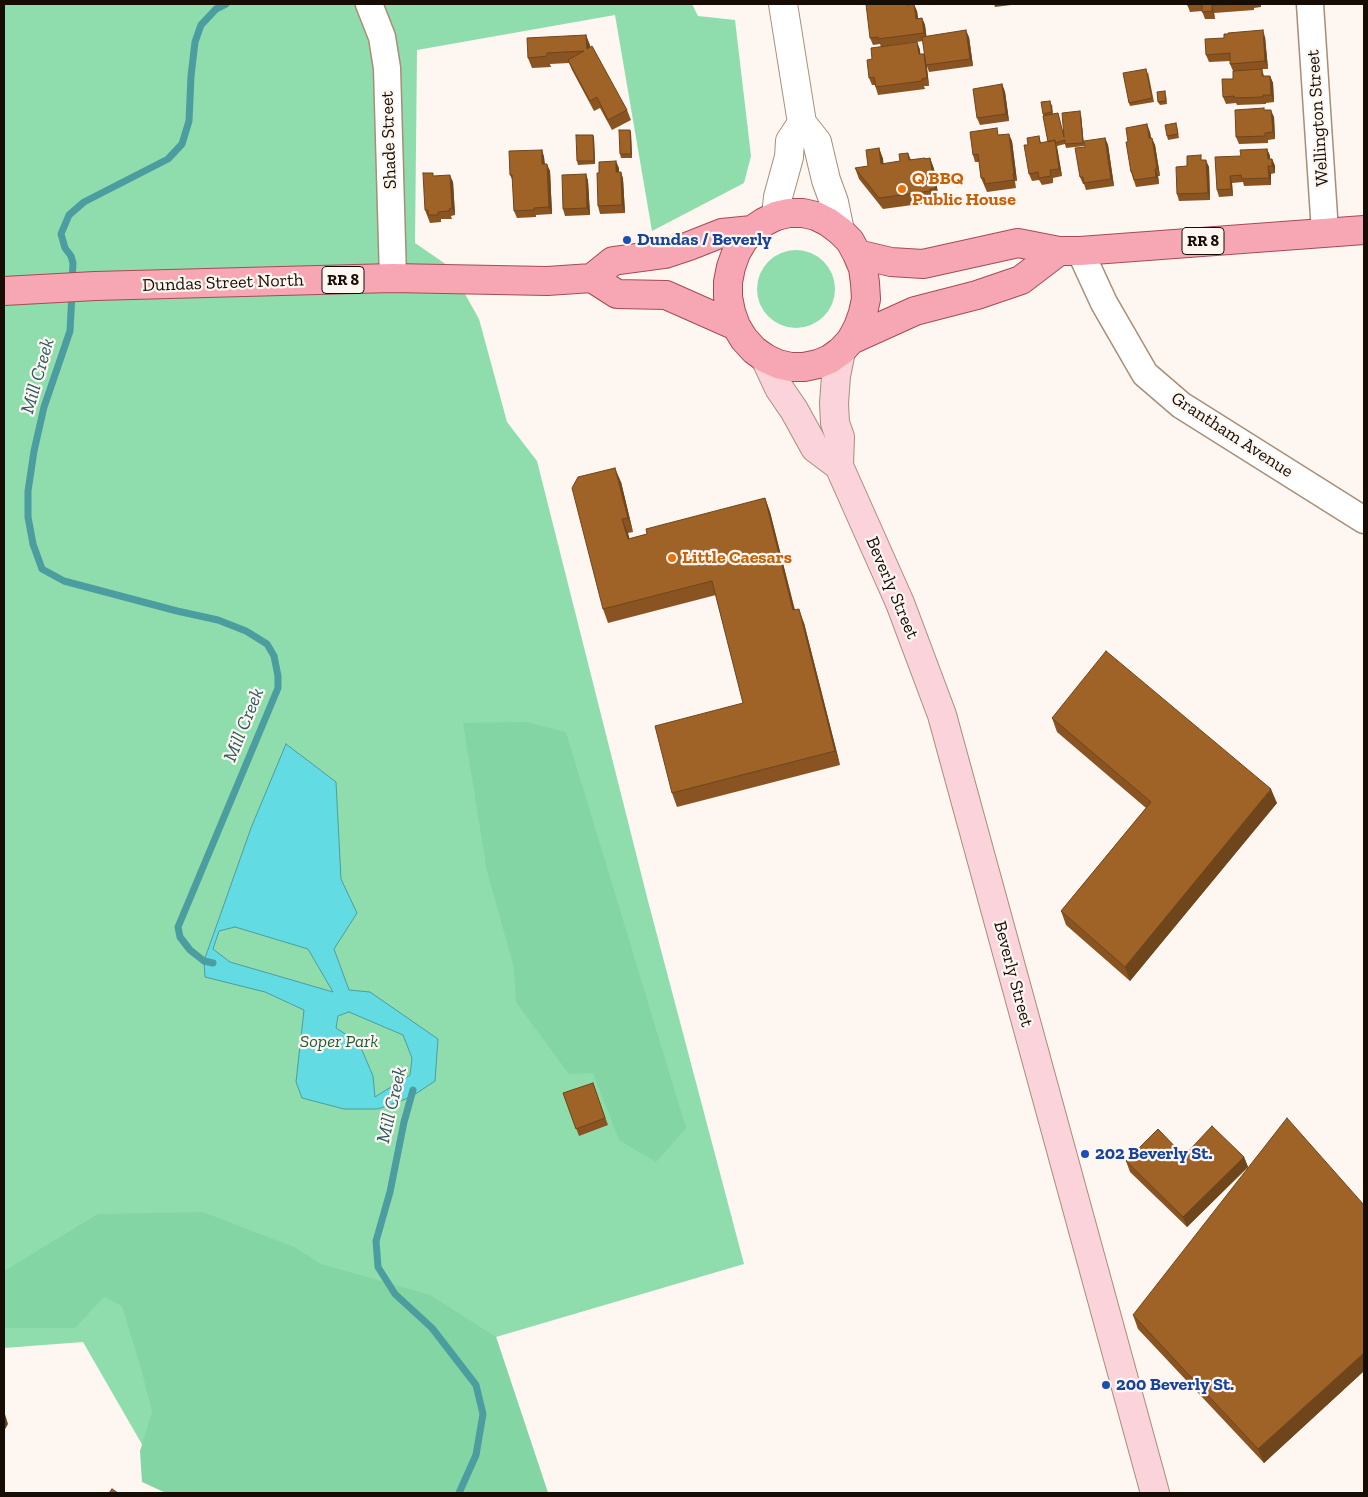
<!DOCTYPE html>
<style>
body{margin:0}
#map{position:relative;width:1368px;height:1497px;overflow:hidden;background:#fdf6f1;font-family:"Zilla Slab",serif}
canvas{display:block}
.frame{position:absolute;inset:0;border:5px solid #170d05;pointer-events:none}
</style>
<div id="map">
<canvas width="1368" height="1497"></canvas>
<div class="frame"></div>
</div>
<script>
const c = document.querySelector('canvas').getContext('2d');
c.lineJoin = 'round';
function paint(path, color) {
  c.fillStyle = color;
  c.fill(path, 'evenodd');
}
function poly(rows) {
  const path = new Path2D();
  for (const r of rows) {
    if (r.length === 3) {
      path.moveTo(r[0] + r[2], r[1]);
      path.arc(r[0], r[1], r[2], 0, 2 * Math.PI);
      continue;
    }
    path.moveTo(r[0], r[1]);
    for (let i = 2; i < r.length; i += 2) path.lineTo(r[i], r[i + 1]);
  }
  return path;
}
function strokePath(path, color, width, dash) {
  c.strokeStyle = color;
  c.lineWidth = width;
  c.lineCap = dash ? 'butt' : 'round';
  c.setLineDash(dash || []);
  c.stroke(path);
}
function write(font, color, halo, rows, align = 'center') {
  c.font = font + ' "Zilla Slab",serif';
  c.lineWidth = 4.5;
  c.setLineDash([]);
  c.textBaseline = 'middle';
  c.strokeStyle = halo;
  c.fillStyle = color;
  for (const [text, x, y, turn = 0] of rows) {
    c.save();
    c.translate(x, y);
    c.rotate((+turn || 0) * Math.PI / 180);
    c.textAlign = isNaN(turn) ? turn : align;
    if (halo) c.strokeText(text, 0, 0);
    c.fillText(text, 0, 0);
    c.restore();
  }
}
const green = poly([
 [4,4,692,4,698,16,735,20,751,156,744,183,652,231,615,15,417,50,415,243,450,267,479,319,507,422,537,461,648,901,744,1264,496,1337,548,1493,170,1493,83,1342,4,1348],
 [796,289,39]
]);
const forest = poly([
 [526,722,566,732,686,1128,656,1162,619,1140,593,1073,569,1074,516,1002,514,968,487,871,463,723],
 [203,1212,294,1247,321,1264,430,1295,496,1337,548,1493,166,1493,142,1482,140,1451,152,1412,142,1372,122,1306,104,1297,75,1328,4,1328,4,1271,98,1214]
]);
const water = poly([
 [286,744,336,782,341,879,357,913,334,949,349,990,370,992,438,1039,435,1081,411,1097,378,1109,344,1109,302,1098,296,1082,304,1010,265,992,205,977,204,961,251,828,286,744],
 [235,927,308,949,333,992,230,962,213,949,219,931,235,927],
 [349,1012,403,1035,412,1058,410,1075,375,1097,373,1076,359,1043,336,1028,338,1016,349,1012]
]);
const stream = poly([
 [72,282,73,263,71,256,65,248,61,234,69,215,84,202,168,159,182,144,189,121,191,76,195,42,201,25,216,9,226,4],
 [72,293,70,331,44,407,34,451,28,491,28,517,33,544,42,569,64,581,177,611,218,620,246,631,267,644,274,656,278,676,278,688,178,927,180,937,190,950,204,961,213,963],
 [413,1090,404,1122,390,1192,376,1241,378,1267,395,1294,432,1328,476,1385,483,1414,476,1455,459,1493]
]);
const minor = poly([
 [369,4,382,37,387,68,393,278],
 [1310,4,1325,232],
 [1080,251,1104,303,1145,374,1181,405,1364,520]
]);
const tertiary = poly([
 [783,4,802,123,817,142,826,180,834,202,840,231],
 [776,216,778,197,789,157,790,141,802,123]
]);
const secondary = poly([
 [841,351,836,376,834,403,835,423,840,437,839,466,900,603,942,715,1155,1493],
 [765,358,779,388,794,410,815,448,839,466]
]);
const primary = poly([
 [789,213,803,213,816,216,828,222,840,231,850,241,857,254,863,268,865,283,866,299,863,313,858,327,851,340,841,351,830,359,818,364,804,367,791,367,778,364,765,358,754,350,744,339,736,326,731,312,728,297,728,282,731,267,736,253,743,241,752,230,764,222,776,216,789,213],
 [857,254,891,262,923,264,1018,243,1059,251,1080,251,1364,230],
 [592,278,617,294,666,295,736,326],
 [4,291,95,286,393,278,547,281,592,278,613,261,665,254,689,246,722,233,752,230],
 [851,340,915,311,977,295,1021,280,1059,251]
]);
const wall = poly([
 [994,4,1019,4,995,7],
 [1187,4,1261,4,1261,7,1254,8,1254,10,1214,13,1215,19,1205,19,1202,11,1190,12],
 [908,5,917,11,918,18,922,18,925,25,926,36,969,37,973,66,929,72,927,66,929,86,924,86,925,89,878,95,875,85,872,85,869,78,872,59,917,42,920,50,920,54,924,54,926,60,923,41,881,47,880,44,873,45,870,38],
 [586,35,590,48,627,110,631,120,612,130,600,108,594,111,572,70,569,63,550,64,551,67,532,68,528,58],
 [1265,37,1268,69,1262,69,1264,76,1270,76,1273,83,1274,102,1266,103,1266,104,1237,105,1236,103,1226,104,1223,97,1233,79,1233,71,1230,64,1230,61,1209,62,1206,55],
 [1148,72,1154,102,1130,106,1129,103],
 [1002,84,1005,92,1009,121,980,125,977,118],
 [1166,95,1167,104,1160,105,1158,102],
 [1052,104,1053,114,1058,113,1063,134,1081,115,1084,146,1066,148,1065,144,1057,146,1062,176,1053,178,1053,183,1042,185,1039,180,1032,181,1029,174,1028,145,1039,136,1041,143,1048,142,1043,114],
 [1264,110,1274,117,1275,139,1268,140,1268,143,1239,144,1236,137],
 [1177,127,1179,138,1168,140,1167,136],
 [630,130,631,133,632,158,621,158,620,154],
 [1150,132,1151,138,1155,145,1160,176,1158,176,1159,184,1136,187,1131,172,1128,142],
 [593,135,594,138,595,164,578,165,577,161],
 [1000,135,1012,141,1017,181,1015,181,1016,188,987,192,981,178,979,162,975,162,973,155],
 [1105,138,1108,145,1114,186,1086,190,1084,184,1083,184,1080,177,1085,147],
 [879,148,883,159,883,164,900,161,908,153,911,160,930,158,934,169,939,200,933,200,934,202,883,209,859,179,855,168,868,166],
 [1267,149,1270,156,1270,159,1272,159,1275,166,1275,173,1271,174,1271,185,1244,186,1243,182,1232,183,1233,196,1219,197,1217,190,1241,156],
 [542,150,544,157,545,164,550,171,552,214,536,215,536,217,517,218,514,211,513,181,510,175],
 [1203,160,1209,167,1210,200,1179,201,1177,194,1187,166],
 [619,168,619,172,621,172,623,179,625,213,600,214,598,206,599,173],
 [586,174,588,181,590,215,565,216,563,209],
 [434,176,453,182,455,215,451,216,452,219,441,219,441,222,430,223,425,210],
 [621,482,633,532,628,533,629,539,647,534,765,498,770,512,795,610,804,623,840,765,677,807,672,793,743,703,716,595,608,623,603,609],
 [1052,718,1277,803,1130,981,1066,925,1061,911,1146,808,1057,732],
 [593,1083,608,1125,579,1136,563,1093],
 [1184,1156,1244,1157,1248,1167,1187,1227,1130,1172,1126,1161],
 [1364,1205,1364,1371,1264,1463,1138,1329,1133,1315]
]);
const shadedWall = poly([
 [914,4,917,11,919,26,916,19],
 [1212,5,1214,13,1215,19,1212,11],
 [922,18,925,25,927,40,924,33],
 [966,30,969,37,973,66,970,59],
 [1263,30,1265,37,1268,69,1265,61],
 [586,35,590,45,591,60,587,49],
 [917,42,920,50,921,61,919,54],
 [924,54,926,61,929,86,927,78],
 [1270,76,1273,83,1274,102,1271,95],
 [1002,84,1005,92,1009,121,1006,114],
 [1271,110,1274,117,1275,139,1273,132],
 [1080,111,1081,115,1084,146,1083,143],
 [1147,124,1150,132,1152,146,1149,138],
 [630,130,631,133,632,158,631,154],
 [1009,134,1012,141,1017,181,1014,174],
 [593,135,594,138,595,164,594,161],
 [1105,138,1108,145,1114,186,1111,179],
 [1152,138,1155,145,1160,176,1157,168],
 [1055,140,1057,148,1062,176,1059,169],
 [879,148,883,159,885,175,881,164],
 [1267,149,1270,156,1270,166,1268,159],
 [542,150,544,157,545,171,542,164],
 [930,158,934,169,939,200,935,189],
 [1272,159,1275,166,1275,173,1272,166],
 [1206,160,1209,167,1210,200,1208,193],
 [616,161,619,168,619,179,616,172],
 [547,164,550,171,552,214,549,207],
 [1268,166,1271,174,1271,185,1269,178],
 [1155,169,1158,176,1159,184,1156,177],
 [621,172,623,179,625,213,622,205],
 [586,174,588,181,590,215,587,208],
 [450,175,453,182,455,215,452,208],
 [1230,176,1232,183,1233,196,1231,189],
 [615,468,621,482,633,532,628,518],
 [765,498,770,512,798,624,793,610],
 [622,519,628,533,633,553,628,539],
 [799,609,804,623,840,765,835,751],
 [1271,789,1277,803,1130,981,1125,967],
 [1244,1157,1248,1167,1187,1227,1183,1217],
 [1364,1353,1364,1371,1264,1463,1258,1449],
 [4,1411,8,1424,4,1431]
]);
const building = poly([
 [866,4,907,4,907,5,914,4,916,19,922,18,924,33,878,39,878,37,870,38,866,4],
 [1187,4,1243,4,1212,5,1212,11,1202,12,1202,4,1187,5,1187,4],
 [966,30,970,59,926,65,922,37,966,30],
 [1263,30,1265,61,1230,64,1230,53,1206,55,1205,39,1224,38,1224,34,1228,34,1228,33,1263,30],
 [586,35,587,49,592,46,627,110,608,120,597,97,590,101,568,60,584,51,547,53,547,56,528,58,527,38,586,35],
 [917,42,919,54,924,54,927,78,922,79,922,81,876,87,874,77,869,78,867,60,872,59,871,48,917,42],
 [1146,69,1152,98,1129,103,1123,73,1146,69],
 [1262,69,1262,76,1270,76,1271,95,1263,95,1263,97,1234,98,1234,96,1223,97,1222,79,1233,79,1233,71,1262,69],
 [1002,84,1006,114,977,118,973,89,1002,84],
 [1165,91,1166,101,1158,102,1157,92,1165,91],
 [1050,101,1052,112,1043,114,1041,102,1050,101],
 [1264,108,1264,110,1271,110,1273,132,1265,133,1265,136,1236,137,1235,110,1264,108],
 [1080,111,1083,143,1065,144,1065,140,1055,143,1055,140,1048,142,1043,116,1058,113,1064,137,1062,113,1080,111],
 [1176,123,1178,134,1167,136,1165,125,1176,123],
 [1147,124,1149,138,1152,138,1157,168,1155,169,1156,177,1134,180,1132,172,1131,172,1126,142,1128,142,1126,128,1147,124],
 [997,128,998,135,1009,134,1014,174,1013,174,1014,180,985,184,984,178,981,178,978,154,973,155,970,132,997,128],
 [619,130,630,130,631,154,620,154,619,130],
 [576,135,593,135,594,161,577,161,576,135],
 [1039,136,1040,143,1055,140,1059,169,1050,170,1051,176,1039,178,1038,172,1029,174,1024,145,1028,145,1027,138,1039,136],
 [1105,138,1111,179,1084,183,1083,177,1080,177,1075,148,1085,147,1084,141,1105,138],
 [879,148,881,164,900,161,899,154,908,153,909,160,925,158,925,159,930,158,935,189,930,189,930,191,879,198,855,168,868,166,866,150,879,148],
 [1267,149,1268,159,1272,159,1272,166,1268,166,1269,178,1242,179,1241,175,1230,176,1231,189,1217,190,1215,157,1241,156,1240,150,1267,149],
 [542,150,542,164,547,164,549,207,534,208,534,210,514,211,512,175,510,175,509,151,542,150],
 [1201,155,1201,160,1206,160,1208,193,1177,194,1176,167,1187,166,1187,156,1201,155],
 [616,161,616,172,621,172,622,205,598,206,597,173,599,173,599,162,616,161],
 [423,173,433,173,433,176,450,175,452,208,449,209,449,211,438,212,438,215,428,215,428,210,425,210,423,173],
 [586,174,587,208,563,209,562,175,586,174],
 [615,468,628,518,622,519,628,539,647,534,646,529,765,498,793,610,799,609,835,751,672,793,655,726,743,703,712,581,603,609,572,488,578,477,615,468],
 [1106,651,1271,789,1125,967,1061,911,1151,802,1052,718,1106,651],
 [593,1083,605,1118,576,1129,563,1093,593,1083],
 [1287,1118,1364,1205,1364,1353,1258,1449,1133,1315,1287,1118],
 [1212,1126,1244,1157,1183,1217,1126,1161,1158,1129,1184,1156,1212,1126],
 [112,1489,118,1493,109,1493,112,1489]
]);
const markers = [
 [902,189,5,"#e8710a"],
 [627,240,5,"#1a4fb4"],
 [672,558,5,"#e8710a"],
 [1085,1154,5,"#1a4fb4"],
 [1106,1385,5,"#1a4fb4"]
];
const shields = [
 [1203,241,42],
 [343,280,42]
];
const shieldNames = [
 ["RR 8",1203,241],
 ["RR 8",343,280]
];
const streetNames = [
 ["Wellington Street",1318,118,-94],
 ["Shade Street",389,140,-92],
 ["Dundas Street North",223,283,-2],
 ["Grantham Avenue",1232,435,33],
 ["Beverly Street",892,588,67],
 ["Beverly Street",1013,974,75]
];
const foodNames = [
 ["Q BBQ",912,179],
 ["Public House",912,200],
 ["Little Caesars",682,558]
];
const transitNames = [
 ["Dundas / Beverly",637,240],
 ["202 Beverly St.",1095,1154],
 ["200 Beverly St.",1116,1385]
];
const parkNames = [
 ["Soper Park",339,1042]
];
const waterNames = [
 ["Mill Creek",38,376,-74],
 ["Mill Creek",244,725,-68],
 ["Mill Creek",392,1105,-77]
];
paint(green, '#8fddad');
paint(forest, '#84d5a4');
paint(water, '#63dbe2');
strokePath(water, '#4c9da0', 1);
strokePath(stream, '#4c9da0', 7);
strokePath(minor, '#aa8d76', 29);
strokePath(tertiary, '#aa8d76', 30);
strokePath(secondary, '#aa8d76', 30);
strokePath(primary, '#a54b56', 30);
strokePath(minor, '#fff', 26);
strokePath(tertiary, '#fff', 28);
strokePath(secondary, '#fbd3da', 28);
strokePath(primary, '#f7a7b4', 28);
paint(wall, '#895422');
paint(shadedWall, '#6f451b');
paint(building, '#9f6227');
strokePath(building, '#6f451b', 1);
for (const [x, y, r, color] of markers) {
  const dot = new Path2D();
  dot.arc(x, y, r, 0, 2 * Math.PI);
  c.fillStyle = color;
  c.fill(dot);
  strokePath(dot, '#fdf6f1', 2);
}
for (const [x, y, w] of shields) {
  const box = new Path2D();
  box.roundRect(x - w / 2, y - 13.5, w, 27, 4);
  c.fillStyle = '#fdf6f1';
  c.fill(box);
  strokePath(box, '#170d05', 1);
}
write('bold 16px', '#170d05', null, shieldNames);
write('18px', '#170d05', '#fdf6f1', streetNames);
write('bold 18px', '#c56008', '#fdf6f1', foodNames, 'left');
write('bold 18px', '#164399', '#fdf6f1', transitNames, 'left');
write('italic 18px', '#225d3d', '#fdf6f1', parkNames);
write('italic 19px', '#295c5f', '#fdf6f1', waterNames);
</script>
